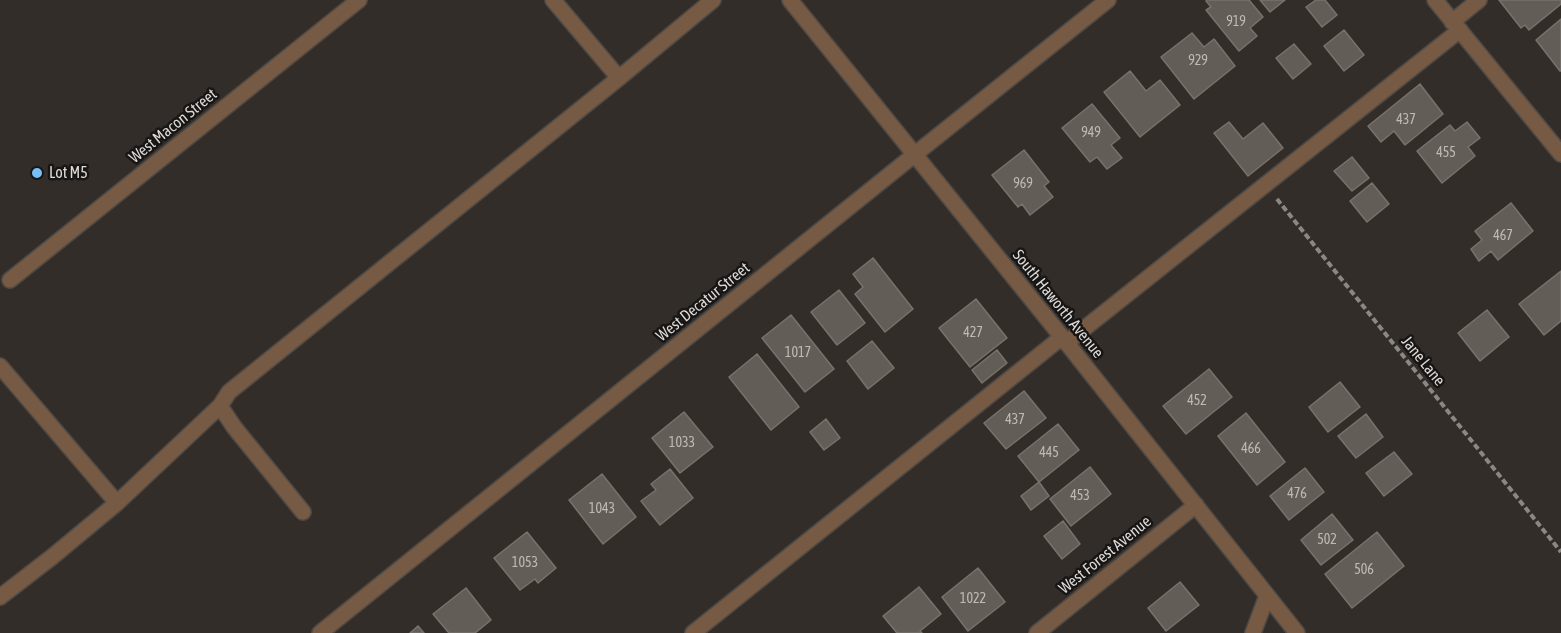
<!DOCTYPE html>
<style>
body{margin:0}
canvas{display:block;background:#332d29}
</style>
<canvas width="1561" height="633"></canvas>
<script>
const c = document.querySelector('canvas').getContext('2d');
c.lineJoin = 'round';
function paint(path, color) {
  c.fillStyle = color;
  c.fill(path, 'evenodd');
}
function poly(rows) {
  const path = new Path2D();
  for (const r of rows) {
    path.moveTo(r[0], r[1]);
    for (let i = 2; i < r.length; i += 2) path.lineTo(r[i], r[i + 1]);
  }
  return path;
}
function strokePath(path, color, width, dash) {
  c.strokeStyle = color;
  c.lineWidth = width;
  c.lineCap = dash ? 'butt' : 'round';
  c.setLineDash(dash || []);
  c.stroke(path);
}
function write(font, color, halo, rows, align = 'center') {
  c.font = font + ' "Asap Condensed",sans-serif';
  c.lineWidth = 5;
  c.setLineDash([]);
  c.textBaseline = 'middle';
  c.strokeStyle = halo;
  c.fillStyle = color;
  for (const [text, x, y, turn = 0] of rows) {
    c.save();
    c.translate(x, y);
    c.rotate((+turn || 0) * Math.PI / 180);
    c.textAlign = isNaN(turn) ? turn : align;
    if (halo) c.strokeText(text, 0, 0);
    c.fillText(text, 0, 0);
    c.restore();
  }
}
const building = poly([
 [1207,0,1249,0,1263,17,1250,28,1257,36,1239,51,1206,10,1211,7,1206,1,1207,0],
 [1260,0,1285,0,1270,12,1260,0],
 [1316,0,1325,0,1337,15,1322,27,1306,7,1316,0],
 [1499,0,1561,0,1561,4,1529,30,1525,25,1521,28,1499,0],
 [1561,19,1561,71,1560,71,1536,40,1561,19],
 [1344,30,1364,55,1344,71,1324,46,1344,30],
 [1192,33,1204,47,1214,39,1235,66,1194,99,1161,57,1192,33],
 [1294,44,1311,64,1293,79,1276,58,1294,44],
 [1130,71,1146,91,1160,80,1180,105,1140,137,1104,92,1130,71],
 [1420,84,1443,114,1405,145,1394,131,1381,142,1368,126,1420,84],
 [1092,104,1120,138,1111,145,1122,158,1107,169,1097,157,1090,162,1062,128,1092,104],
 [1229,122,1243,139,1263,123,1283,148,1248,176,1214,133,1229,122],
 [1467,122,1480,138,1468,147,1475,156,1442,183,1417,151,1450,125,1455,131,1467,122],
 [1024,150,1049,182,1044,186,1053,197,1030,215,1022,204,1018,207,992,175,1024,150],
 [1352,157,1369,178,1352,191,1334,171,1352,157],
 [1372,183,1389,204,1367,222,1350,201,1372,183],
 [1511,203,1533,231,1498,260,1491,251,1479,261,1471,249,1482,240,1475,231,1511,203],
 [873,258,913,309,885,332,855,294,863,287,853,274,873,258],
 [1561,271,1561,321,1544,335,1519,304,1561,271],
 [839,290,865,323,837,345,811,312,839,290],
 [976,299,1007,338,970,367,939,328,976,299],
 [1487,310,1509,337,1480,361,1458,333,1487,310],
 [791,315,834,369,805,392,762,338,791,315],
 [872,341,894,368,868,389,847,361,872,341],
 [997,350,1007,363,982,383,972,370,997,350],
 [757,354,799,407,771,430,729,377,757,354],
 [1209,369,1232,397,1186,434,1163,406,1209,369],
 [1340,382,1360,407,1328,432,1309,407,1340,382],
 [1024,391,1046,418,1006,449,984,423,1024,391],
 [684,412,713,447,680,473,652,438,684,412],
 [1246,413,1285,462,1257,485,1218,436,1246,413],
 [1366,414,1383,437,1356,458,1338,436,1366,414],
 [826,419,840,438,824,450,810,432,826,419],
 [1058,424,1079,450,1039,482,1018,456,1058,424],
 [1394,452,1412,474,1384,496,1366,473,1394,452],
 [1090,467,1111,494,1071,526,1050,499,1090,467],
 [1305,468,1324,492,1289,520,1270,496,1305,468],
 [670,469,693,498,660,525,641,501,656,490,651,484,670,469],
 [602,474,636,517,603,544,569,500,602,474],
 [1039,482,1049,496,1031,510,1021,496,1039,482],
 [1332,514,1353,540,1321,565,1301,540,1332,514],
 [1063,521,1080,544,1062,559,1044,536,1063,521],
 [527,532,556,568,538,583,535,579,520,590,494,558,527,532],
 [1377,532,1404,566,1352,608,1325,574,1377,532],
 [978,568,1005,602,968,631,942,597,978,568],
 [1180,582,1199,605,1166,631,1148,608,1180,582],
 [919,587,941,614,920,631,922,633,897,633,883,616,919,587],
 [466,588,491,620,475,633,449,633,433,614,466,588],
 [418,626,424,633,410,633,418,626]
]);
const path = poly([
 [1277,199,1561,552]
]);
const minor = poly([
 [553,0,619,78],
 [790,0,1062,337,1297,633],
 [1435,0,1561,154],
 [1452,22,1479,0],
 [10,280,359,0],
 [1066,343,1460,30],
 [0,366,117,503,52,557,0,597],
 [220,406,229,392,619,78,713,0],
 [117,503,220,406,234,427,303,512],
 [320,633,914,155,1108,0],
 [693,633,1062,337],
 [1037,633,1196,505],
 [1253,633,1267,596]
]);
const markers = [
 [37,173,6,"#75c0f6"]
];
const numberNames = [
 ["919",1236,22],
 ["929",1198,61],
 ["437",1406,120],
 ["949",1091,133],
 ["455",1446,153],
 ["969",1023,184],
 ["467",1503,236],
 ["427",973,333],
 ["1017",798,353],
 ["452",1197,401],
 ["437",1015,420],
 ["1033",682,443],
 ["466",1251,449],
 ["445",1049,453],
 ["476",1297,494],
 ["453",1080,496],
 ["1043",602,509],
 ["502",1327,540],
 ["1053",525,563],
 ["506",1364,570],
 ["1022",973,599]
];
const streetNames = [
 ["West Macon Street",173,126,-39],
 ["West Decatur Street",703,302,-39],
 ["South Haworth Avenue",1058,304,51],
 ["Jane Lane",1423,361,51],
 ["West Forest Avenue",1105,555,-39]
];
const poiNames = [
 ["Lot M5",49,173]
];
paint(building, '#635d58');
strokePath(building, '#78716c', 1.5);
strokePath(minor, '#4e4945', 18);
strokePath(path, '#8b8783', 4, [6, 3]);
strokePath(minor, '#765a43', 15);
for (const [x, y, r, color] of markers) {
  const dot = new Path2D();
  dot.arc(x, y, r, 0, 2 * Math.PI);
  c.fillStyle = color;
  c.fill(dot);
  strokePath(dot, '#181614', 2);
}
write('14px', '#bebbb7', null, numberNames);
write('16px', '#dddad7', '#181614', streetNames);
write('16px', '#dddad7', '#181614', poiNames, 'left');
</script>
